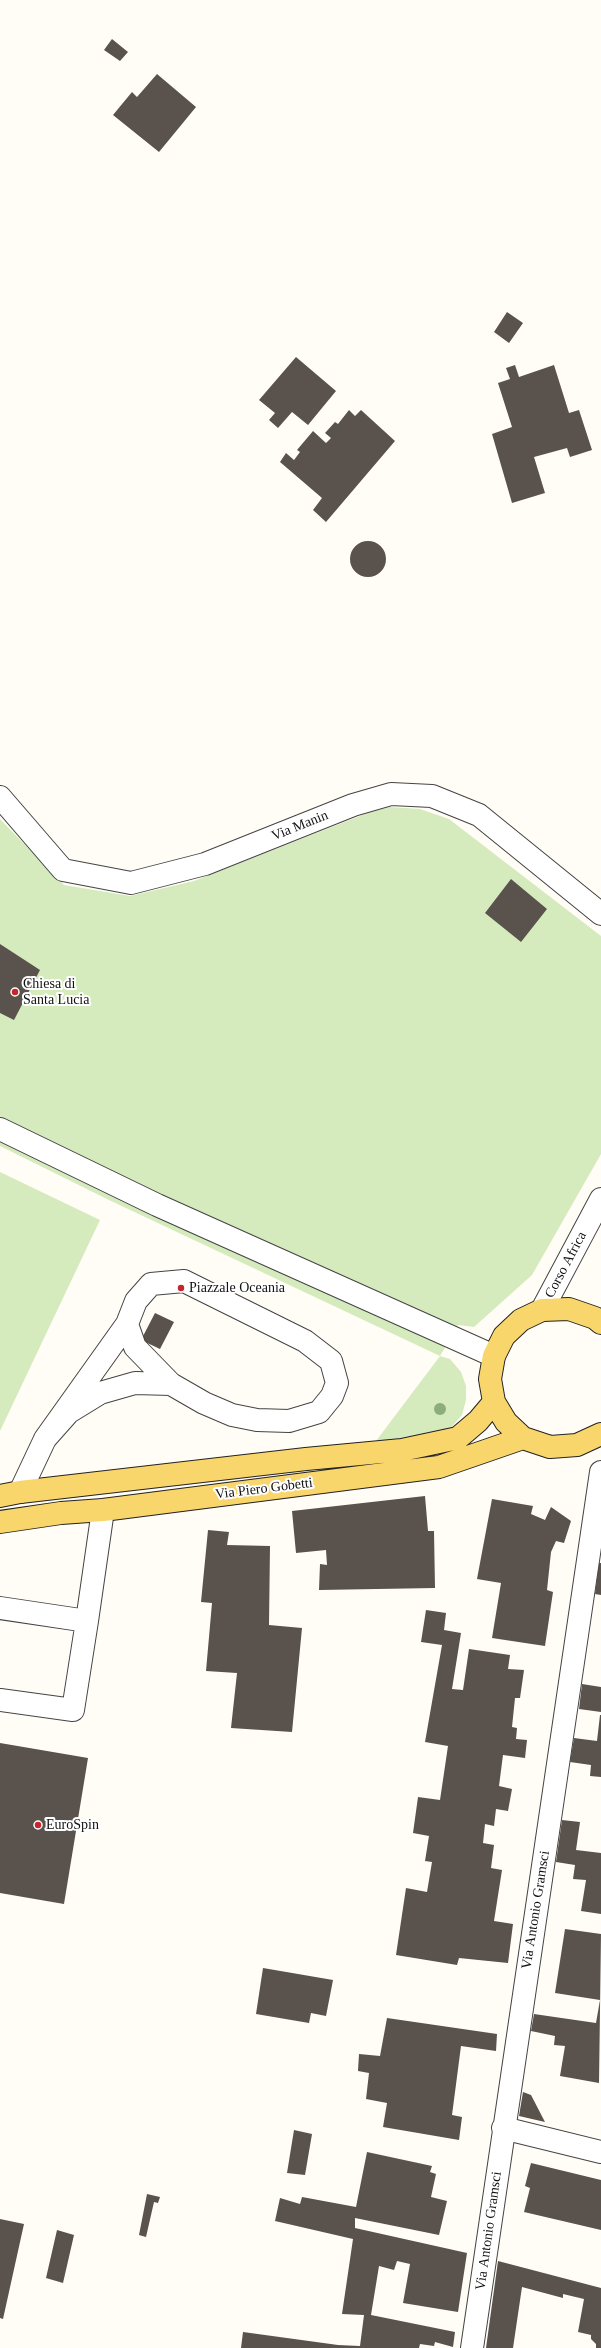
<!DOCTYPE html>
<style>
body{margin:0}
canvas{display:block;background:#fffdf5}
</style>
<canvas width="601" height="2348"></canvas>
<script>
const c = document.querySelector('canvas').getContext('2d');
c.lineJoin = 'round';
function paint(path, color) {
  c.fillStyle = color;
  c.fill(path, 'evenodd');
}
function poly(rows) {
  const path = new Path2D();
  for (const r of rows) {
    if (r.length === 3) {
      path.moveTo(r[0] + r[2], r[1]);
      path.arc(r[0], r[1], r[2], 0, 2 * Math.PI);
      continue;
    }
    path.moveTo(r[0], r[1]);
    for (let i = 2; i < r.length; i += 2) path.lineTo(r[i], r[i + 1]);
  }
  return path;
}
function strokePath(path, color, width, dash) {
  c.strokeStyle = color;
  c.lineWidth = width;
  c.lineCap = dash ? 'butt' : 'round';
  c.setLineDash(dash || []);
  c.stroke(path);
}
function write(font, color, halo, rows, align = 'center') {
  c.font = font + ' Georgia,serif';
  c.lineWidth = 4;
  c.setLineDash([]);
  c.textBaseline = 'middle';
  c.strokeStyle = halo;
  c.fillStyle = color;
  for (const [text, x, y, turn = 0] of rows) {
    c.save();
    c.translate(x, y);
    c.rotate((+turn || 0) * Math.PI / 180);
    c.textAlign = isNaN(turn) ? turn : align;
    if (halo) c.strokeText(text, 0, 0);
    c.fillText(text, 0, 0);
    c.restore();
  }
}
const green = poly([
 [390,807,420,809,449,819,601,936,601,1154,532,1275,474,1327,458,1325,440,1356,450,1359,461,1372,466,1386,466,1400,462,1415,449,1430,421,1439,376,1441,440,1356,109,1200,0,1146,0,819,64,885,130,896,194,881,370,812],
 [0,1172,100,1220,0,1431]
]);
const building = poly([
 [112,39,128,52,120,61,104,50],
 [157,74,196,107,159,152,113,115,132,92,137,97],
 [507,312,523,323,509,343,494,332],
 [296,357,336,391,308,425,292,412,278,428,269,420,275,413,259,400],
 [515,365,519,377,554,365,569,413,579,410,592,450,570,457,567,448,534,457,545,493,512,503,492,434,512,427,498,383,510,379,506,368],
 [349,410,355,416,361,410,395,441,326,522,313,510,322,498,280,462,286,453,294,460,300,452,297,450,313,431,326,443,331,438,325,433,335,422,338,424],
 [368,559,18],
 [511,879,547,909,521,942,485,913],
 [0,944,40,970,14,1020,0,1013],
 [155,1313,174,1322,160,1349,141,1340],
 [425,1496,428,1531,434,1531,435,1588,319,1590,320,1564,327,1565,326,1550,296,1553,292,1511],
 [492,1499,533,1506,531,1514,545,1520,551,1507,571,1521,564,1543,556,1541,551,1552,547,1590,553,1592,545,1646,492,1638,501,1583,477,1579],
 [208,1530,229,1532,227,1545,270,1546,269,1625,302,1628,292,1732,231,1728,237,1673,206,1671,212,1603,201,1602],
 [599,1563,601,1563,601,1595,595,1594],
 [426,1610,446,1613,444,1630,461,1633,452,1689,463,1690,469,1649,510,1655,508,1669,524,1670,520,1698,515,1698,512,1727,517,1728,516,1739,527,1740,525,1758,503,1755,499,1786,512,1789,508,1811,496,1809,494,1826,485,1824,483,1843,494,1845,491,1868,502,1870,494,1921,513,1924,508,1963,459,1958,457,1965,396,1955,406,1888,427,1892,432,1862,425,1861,429,1836,413,1833,418,1797,440,1800,448,1746,425,1742,442,1645,421,1642],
 [582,1684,601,1687,601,1712,579,1709],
 [600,1715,601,1715,601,1777,590,1776,591,1765,570,1762,574,1738,597,1741],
 [0,1743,88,1758,64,1904,0,1893],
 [562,1820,580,1822,576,1850,601,1853,601,1914,581,1911,586,1880,573,1879,575,1865,556,1862],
 [565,1929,601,1934,599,2083,560,2076,565,2046,554,2045,555,2036,531,2031,534,2014,596,2023,600,2000,555,1993],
 [263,1968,333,1980,326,2016,311,2013,309,2023,256,2014],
 [387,2018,497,2034,496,2051,461,2046,452,2115,462,2117,459,2140,383,2127,387,2103,366,2099,369,2073,358,2071,359,2054,380,2056],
 [523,2092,531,2095,545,2122,519,2116],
 [294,2130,312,2134,305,2175,287,2173],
 [367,2152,432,2166,430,2172,436,2174,431,2197,447,2201,439,2235,355,2218,355,2228,467,2253,458,2312,403,2303,410,2264,397,2261,394,2270,379,2266,371,2315,455,2332,453,2347,435,2342,434,2346,420,2344,419,2348,241,2348,243,2332,338,2345,360,2346,364,2315,342,2314,353,2239,275,2221,280,2198,300,2204,302,2197,356,2207],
 [531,2163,601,2180,601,2230,524,2212,530,2188,525,2186],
 [147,2194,160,2197,158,2203,154,2202,146,2237,139,2235],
 [0,2219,24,2224,3,2319,0,2318],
 [57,2230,74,2235,63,2283,46,2278],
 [498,2261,601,2288,601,2348,596,2348,596,2344,591,2339,591,2335,578,2332,584,2299,563,2294,563,2298,522,2287,513,2348,486,2348]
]);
const minor = poly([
 [0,797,63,870,131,883,205,864,353,805,391,794,432,796,479,815,601,914],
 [0,1129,157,1205,494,1356],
 [542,1310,601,1199],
 [45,1439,69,1412,100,1393,135,1383,171,1384,204,1403,232,1415,257,1420,289,1421,319,1412,332,1396,337,1383,331,1361,305,1341,184,1281,151,1284,136,1301,127,1324,135,1347,171,1384],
 [20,1492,45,1439,127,1324],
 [0,1608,87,1621,73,1710,0,1700],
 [87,1621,103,1510],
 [503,2128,601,2152],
 [472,2348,601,1472]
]);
const major = poly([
 [601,1323,595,1318,569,1309,542,1310,521,1320,504,1336,494,1356,490,1379,494,1402,506,1422,523,1438,550,1447,577,1445,601,1434],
 [0,1496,20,1492,306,1459,402,1450,458,1438,478,1421,494,1402],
 [0,1522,61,1513,103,1510,439,1467,523,1438]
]);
const trees = [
 [440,1409]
];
const markers = [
 [15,992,4,"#c4262e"],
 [181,1288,4,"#c4262e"],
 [38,1825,4,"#c4262e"]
];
const streetNames = [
 ["Via Manin",300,826,-22],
 ["Corso Africa",566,1265,-62],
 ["Via Piero Gobetti",264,1489,-7],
 ["Via Antonio Gramsci",536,1910,-81],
 ["Via Antonio Gramsci",489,2231,-82]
];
const poiNames = [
 ["Chiesa di",23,984],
 ["Santa Lucia",23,1000],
 ["Piazzale Oceania",189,1288],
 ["EuroSpin",46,1825]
];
paint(green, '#d5ebbd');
paint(building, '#5a524d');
strokePath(minor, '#444', 24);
strokePath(major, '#222', 24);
strokePath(minor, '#fff', 22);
strokePath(major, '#f9d66b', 22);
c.fillStyle = '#8dad7f';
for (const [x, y] of trees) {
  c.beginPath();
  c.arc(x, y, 6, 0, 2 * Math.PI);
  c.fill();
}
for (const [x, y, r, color] of markers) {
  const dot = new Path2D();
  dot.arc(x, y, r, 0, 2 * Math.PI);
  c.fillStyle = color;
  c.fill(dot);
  strokePath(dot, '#fff', 1.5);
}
write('14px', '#111', '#fff', streetNames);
write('14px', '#111', '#fff', poiNames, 'left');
</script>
